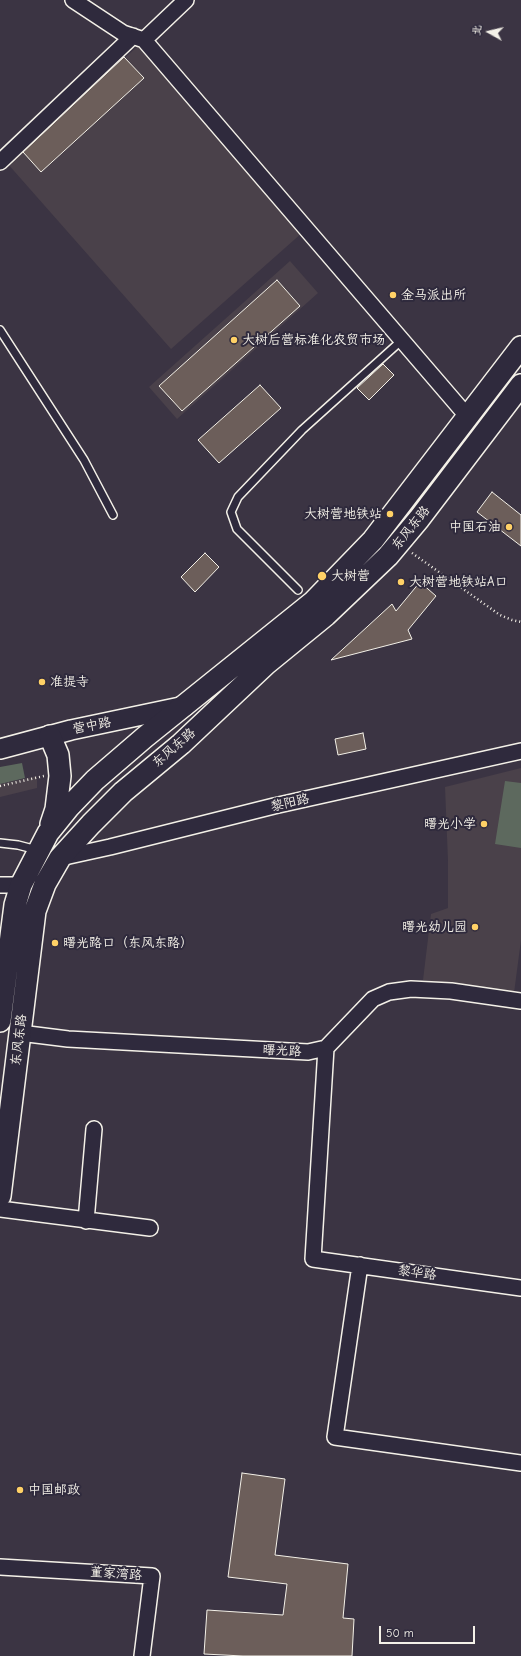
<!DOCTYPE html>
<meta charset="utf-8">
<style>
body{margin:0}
#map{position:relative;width:521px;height:1656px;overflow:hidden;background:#3b3443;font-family:"Comic Neue","LXGW WenKai TC",sans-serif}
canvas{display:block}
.north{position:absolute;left:469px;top:12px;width:40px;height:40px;-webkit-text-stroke:3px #2f2a3d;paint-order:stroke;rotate:278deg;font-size:11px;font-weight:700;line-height:16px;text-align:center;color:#f4f1e8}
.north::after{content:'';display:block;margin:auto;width:14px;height:18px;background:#f4f1e8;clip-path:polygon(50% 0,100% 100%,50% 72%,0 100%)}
.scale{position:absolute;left:379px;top:1626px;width:96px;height:18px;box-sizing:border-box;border:2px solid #f4f1e8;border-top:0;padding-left:5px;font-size:12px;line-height:14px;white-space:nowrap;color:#f4f1e8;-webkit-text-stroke:3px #2f2a3d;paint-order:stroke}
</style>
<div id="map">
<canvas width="521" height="1656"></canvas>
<div class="north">北</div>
<div class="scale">50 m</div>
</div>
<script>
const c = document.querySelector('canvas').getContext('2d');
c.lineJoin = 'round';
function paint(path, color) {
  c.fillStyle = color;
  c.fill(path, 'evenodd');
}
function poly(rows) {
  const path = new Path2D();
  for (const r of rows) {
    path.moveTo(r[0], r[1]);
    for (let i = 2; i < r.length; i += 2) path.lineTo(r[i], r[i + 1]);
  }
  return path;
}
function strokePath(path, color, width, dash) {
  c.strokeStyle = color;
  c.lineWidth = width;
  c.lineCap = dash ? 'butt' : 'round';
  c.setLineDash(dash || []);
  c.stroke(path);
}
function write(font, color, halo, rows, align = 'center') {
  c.font = font + ' "Comic Neue","LXGW WenKai TC",sans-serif';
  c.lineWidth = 4;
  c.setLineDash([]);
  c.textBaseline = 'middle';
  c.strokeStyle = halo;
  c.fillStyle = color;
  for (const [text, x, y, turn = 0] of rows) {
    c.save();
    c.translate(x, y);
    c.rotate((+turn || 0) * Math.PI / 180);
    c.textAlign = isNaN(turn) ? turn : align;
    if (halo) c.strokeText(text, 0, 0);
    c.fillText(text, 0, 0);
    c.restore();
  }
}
const built = poly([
 [138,46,303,232,171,349,7,163],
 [290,261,318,293,177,419,149,387],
 [521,768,521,940,514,993,423,980,431,914,448,908,448,861,445,787],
 [37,776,37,788,0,797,0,784]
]);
const green = poly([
 [22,763,25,778,0,784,0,767],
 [505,781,521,783,521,848,495,844]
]);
const building = poly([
 [124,57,144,78,41,172,23,152,124,57],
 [277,280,300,306,182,411,159,386,277,280],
 [383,364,394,375,369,400,357,388,383,364],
 [260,385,281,408,219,463,198,440,260,385],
 [492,492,521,515,521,546,477,512,492,492],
 [205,553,219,567,195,592,181,577,205,553],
 [420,582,436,596,408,630,412,639,331,660,392,604,396,611,420,582],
 [363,733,366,749,338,755,335,739,363,733],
 [242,1473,285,1479,275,1555,348,1564,343,1618,354,1619,352,1656,243,1656,204,1654,207,1610,283,1615,287,1584,228,1577,242,1473]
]);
const path = poly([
 [412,553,500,615,512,620,521,622],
 [0,786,44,776]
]);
const service = poly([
 [0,330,84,460,113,515],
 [298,590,237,529,231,512,238,497,302,430,402,340],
 [0,843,18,845,37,850]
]);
const minor = poly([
 [73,0,123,33,141,39],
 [186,0,144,40,467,416],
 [0,162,133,36],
 [60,858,110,847,274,806,521,751],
 [0,885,21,885],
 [20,1033,68,1039,308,1052,326,1048,373,999,389,992,411,989,451,991,521,1001],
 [326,1048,313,1259,521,1288],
 [0,1209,150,1228],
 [86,1221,94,1129],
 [360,1265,335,1437,521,1463],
 [0,1567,152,1576,142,1656]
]);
const tertiary = poly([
 [0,749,71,730,185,706]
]);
const secondary = poly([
 [50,736,58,755,60,776,56,809,51,824],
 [0,1021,15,905,21,885,48,833,69,807,95,780,145,737,313,602,373,540,521,347],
 [0,1196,35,911,45,884,60,858,91,824,123,792,181,744,266,664,326,615,388,556,419,519,521,385]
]);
const markers = [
 [393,295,4,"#ffd166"],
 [234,340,4,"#ffd166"],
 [390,514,4,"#ffd166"],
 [509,527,4,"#ffd166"],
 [322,576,5,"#ffd166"],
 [401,582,4,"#ffd166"],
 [42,682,4,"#ffd166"],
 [484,824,4,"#ffd166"],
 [475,927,4,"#ffd166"],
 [55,943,4,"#ffd166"],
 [20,1490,4,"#ffd166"]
];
const poiNames = [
 ["金马派出所",401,295],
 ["大树后营标准化农贸市场",242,340],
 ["大树营地铁站",382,514,"right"],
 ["中国石油",501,527,"right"],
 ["大树营",331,576],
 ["大树营地铁站A口",409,582],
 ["准提寺",50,682],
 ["曙光小学",476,824,"right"],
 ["曙光幼儿园",467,927,"right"],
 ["曙光路口（东风东路）",63,943],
 ["中国邮政",28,1490]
];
const streetNames = [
 ["东风东路",411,528,-51],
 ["营中路",92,726,-11],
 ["东风东路",174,748,-41],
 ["黎阳路",290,803,-13],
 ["东风东路",19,1040,-83],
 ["曙光路",282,1051,3],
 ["黎华路",417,1273,8],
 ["董家湾路",116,1574,4]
];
paint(built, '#4a414a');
paint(green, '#5d695e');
paint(building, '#6c5e5a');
strokePath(building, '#f4f1e8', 1);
strokePath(service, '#f4f1e8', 10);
strokePath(minor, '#f4f1e8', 18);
strokePath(tertiary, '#f4f1e8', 22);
strokePath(secondary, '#f4f1e8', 24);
strokePath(path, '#f4f1e8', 2.5, [1, 3]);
strokePath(service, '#2f2a3d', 7);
strokePath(minor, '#2f2a3d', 15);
strokePath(tertiary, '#2f2a3d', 19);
strokePath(secondary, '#2f2a3d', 21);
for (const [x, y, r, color] of markers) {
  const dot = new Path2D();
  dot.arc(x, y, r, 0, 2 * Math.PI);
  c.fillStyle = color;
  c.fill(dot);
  strokePath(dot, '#2f2a3d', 1.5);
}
write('13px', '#f4f1e8', '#2f2a3d', poiNames, 'left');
write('13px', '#f4f1e8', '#2f2a3d', streetNames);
</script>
